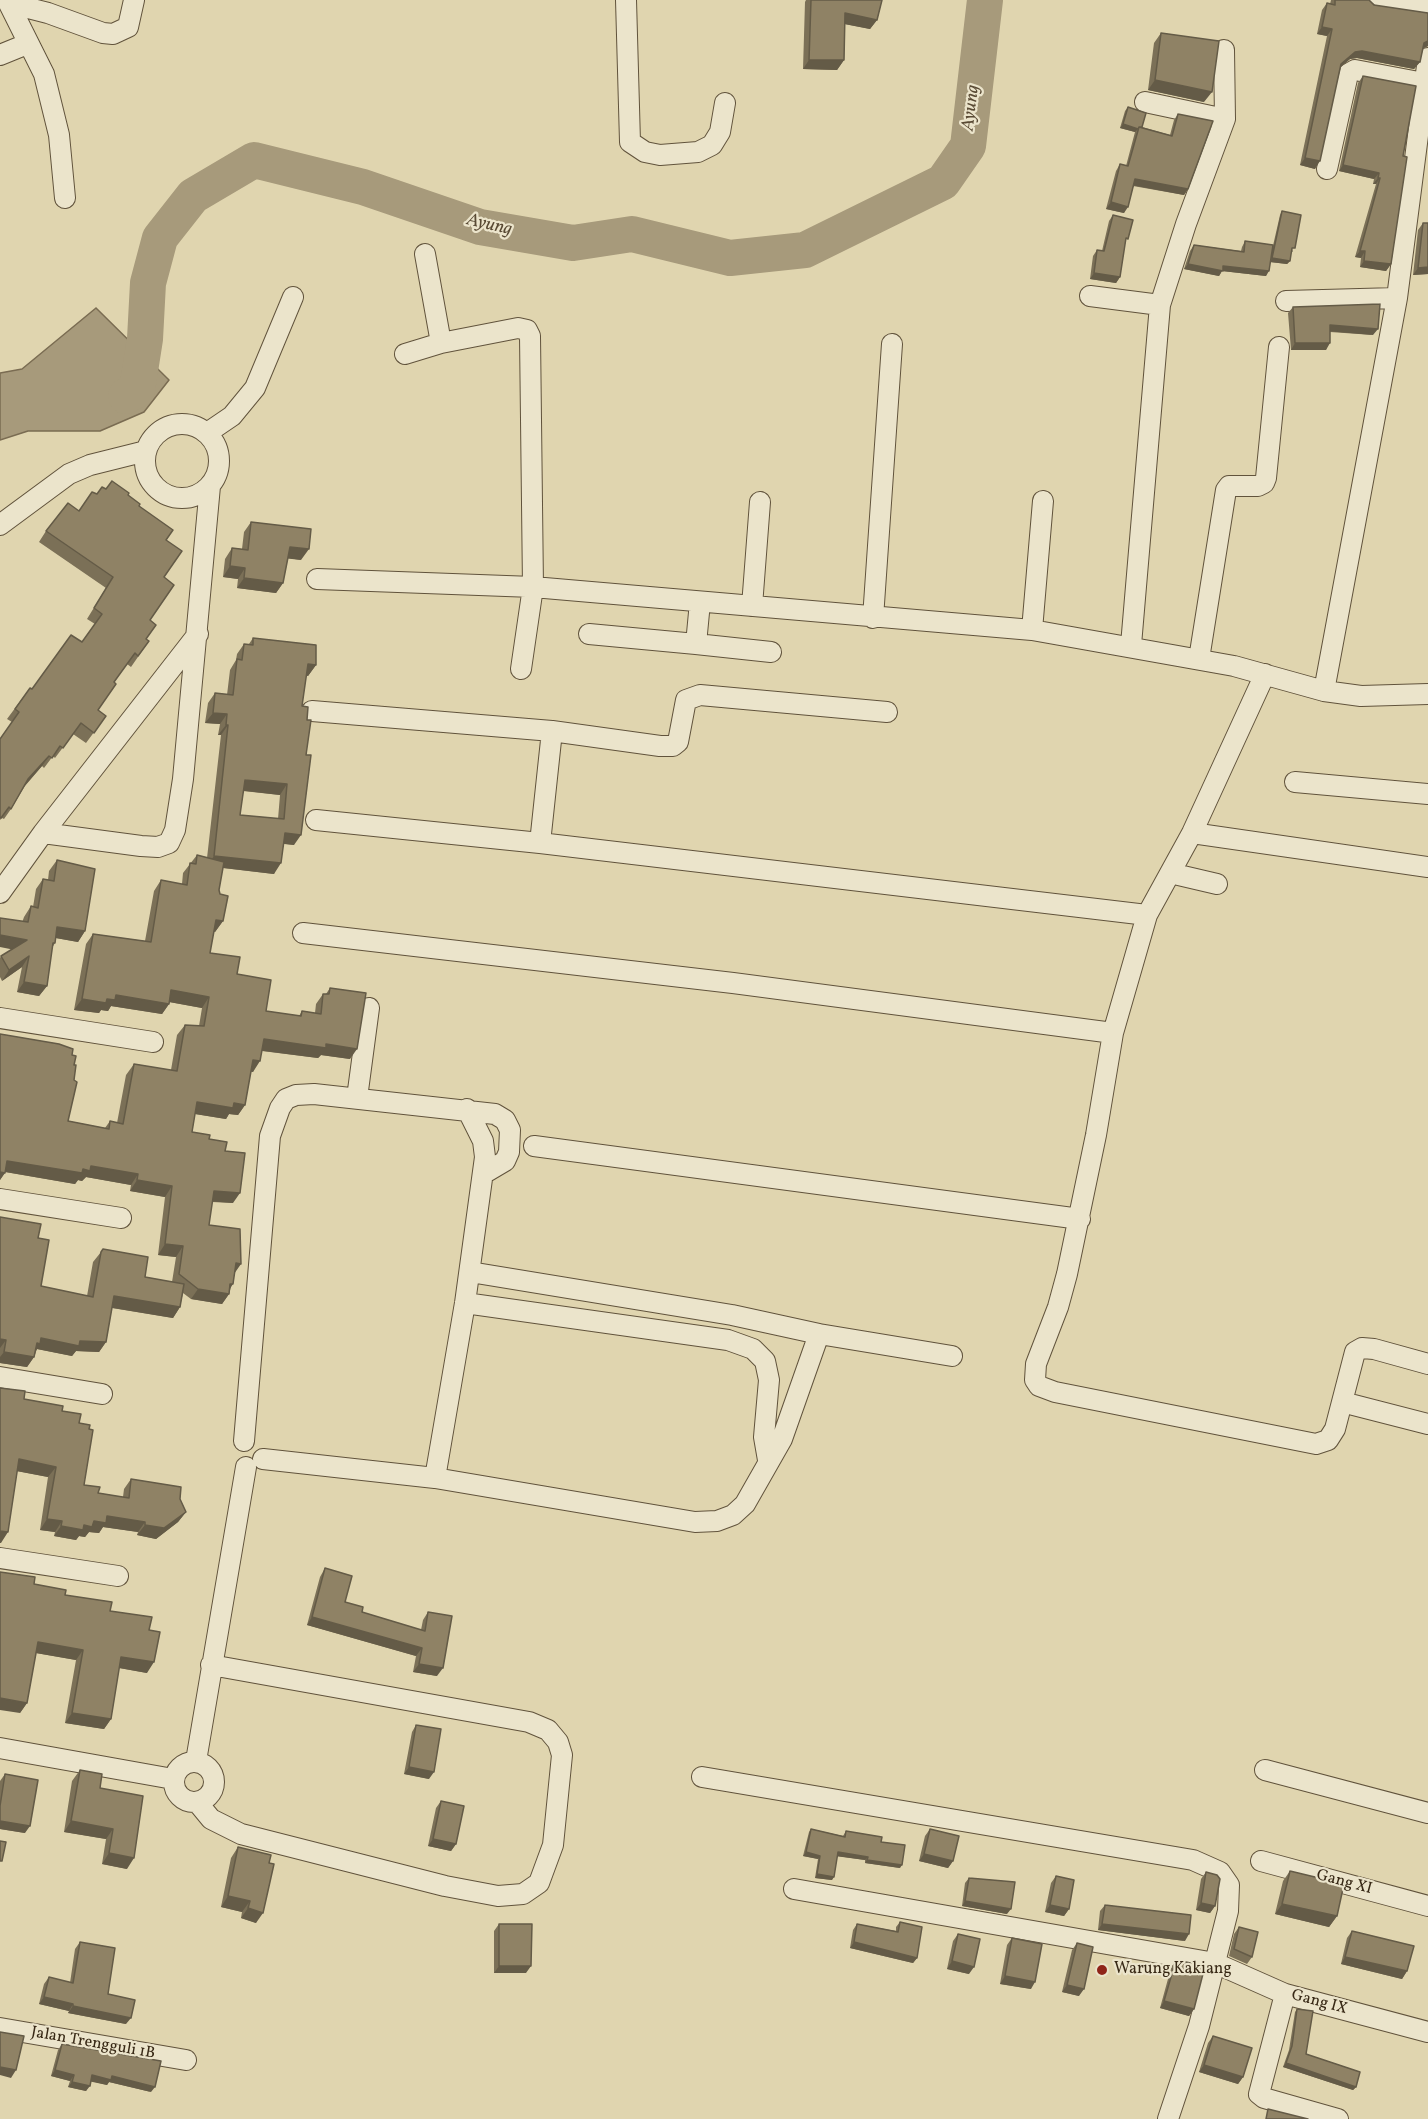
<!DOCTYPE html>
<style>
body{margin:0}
canvas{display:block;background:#e0d5af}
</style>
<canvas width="1428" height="2119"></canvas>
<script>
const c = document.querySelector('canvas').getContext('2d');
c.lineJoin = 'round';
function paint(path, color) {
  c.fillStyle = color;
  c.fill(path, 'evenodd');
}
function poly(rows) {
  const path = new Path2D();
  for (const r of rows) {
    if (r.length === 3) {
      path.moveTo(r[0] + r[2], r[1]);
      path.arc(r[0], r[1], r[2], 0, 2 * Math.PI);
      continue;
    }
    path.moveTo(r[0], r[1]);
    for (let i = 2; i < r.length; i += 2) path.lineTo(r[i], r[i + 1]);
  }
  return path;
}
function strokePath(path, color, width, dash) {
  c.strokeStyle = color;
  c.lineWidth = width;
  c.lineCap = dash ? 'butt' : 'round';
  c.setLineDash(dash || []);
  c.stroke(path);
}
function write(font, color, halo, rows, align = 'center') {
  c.font = font + ' Vollkorn,serif';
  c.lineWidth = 4.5;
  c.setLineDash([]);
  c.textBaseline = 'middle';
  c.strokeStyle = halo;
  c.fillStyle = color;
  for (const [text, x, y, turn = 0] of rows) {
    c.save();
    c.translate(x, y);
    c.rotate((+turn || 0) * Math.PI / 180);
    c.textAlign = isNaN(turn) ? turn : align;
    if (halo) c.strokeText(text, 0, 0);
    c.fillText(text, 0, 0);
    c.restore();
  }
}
const water = poly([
 [96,308,169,380,144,412,100,431,28,431,0,440,0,373,22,369,96,308]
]);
const river = poly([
 [126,396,137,390,145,339,148,283,160,238,193,196,254,160,363,187,480,227,573,243,632,234,730,258,805,250,943,182,968,146,985,0]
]);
const minor = poly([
 [7,0,44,74,59,135,65,198],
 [626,0,630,142,645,152,660,155,698,152,712,145,720,132,725,103],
 [1371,0,1428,9],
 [9,3,48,13,103,33,113,34,128,27,134,0],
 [0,55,27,44],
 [1145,102,1225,119],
 [1327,169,1348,74,1355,70,1424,83],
 [425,254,441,343],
 [1090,296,1160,305],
 [1286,301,1397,298],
 [405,354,441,343,518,328,527,330,530,336,533,587,521,669],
 [182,461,37],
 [207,433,232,416,255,388,293,297],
 [0,525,69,474,90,465,146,451],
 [317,579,533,587,1032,630,1234,666,1324,691,1361,696,1428,694],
 [700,602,696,644,771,652],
 [752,606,760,502],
 [873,618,892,344],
 [1032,630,1043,501],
 [589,634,696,644],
 [1131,645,1160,305,1186,224,1225,119,1224,50],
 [1199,659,1226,490,1229,486,1258,486,1264,483,1266,478,1279,347],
 [1265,674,1192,833,1147,915,1113,1033,1096,1135,1067,1274,1058,1307,1036,1364,1035,1380,1039,1386,1055,1392,1316,1444,1328,1440,1335,1429,1355,1352,1362,1348,1374,1349,1428,1364],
 [1324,691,1397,298,1428,58],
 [312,711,552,731,660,746,673,746,678,742,686,700,700,695,887,712],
 [1295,782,1428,794],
 [316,820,540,843,1147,915],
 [43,833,198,634],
 [1192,833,1428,867],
 [540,843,552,731],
 [1170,873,1217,884],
 [0,893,43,833,141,846,158,847,169,843,175,830,183,779,210,486],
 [303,933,733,983,1113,1033],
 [0,1018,153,1042],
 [357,1098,369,1008],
 [534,1146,1080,1219],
 [0,1199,121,1218],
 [465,1303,728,1340,753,1349,765,1361,769,1380,764,1437,768,1460],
 [819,1334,952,1356],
 [0,1377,102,1394],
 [1342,1402,1428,1424],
 [244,1441,270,1136,280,1108,286,1099,296,1095,314,1094,495,1114,505,1120,510,1130,509,1152,505,1161,483,1174],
 [263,1459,435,1478,695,1522,717,1521,733,1515,745,1504,782,1439,819,1334,732,1315,470,1272],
 [435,1478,465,1303,485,1157,483,1141,467,1109],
 [0,1558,118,1576],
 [0,1748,173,1779],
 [196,1761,246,1467],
 [194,1782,20],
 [1265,1770,1428,1813],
 [702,1777,1193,1860,1220,1872,1229,1885,1228,1911,1199,2026,1168,2119],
 [197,1802,211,1819,241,1834,445,1886,498,1896,523,1894,539,1883,553,1845,562,1755,558,1742,548,1730,529,1722,211,1665],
 [1261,1861,1428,1906],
 [794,1889,1215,1963,1285,1994,1428,2032],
 [1285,1994,1259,2094,1264,2098,1338,2119],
 [0,2028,186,2060]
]);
const wall = poly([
 [806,0,882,0,877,20,870,29,845,24,844,60,837,70,803,69,805,2],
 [1331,0,1369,0,1428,46,1423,49,1420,62,1414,69,1357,58,1350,59,1341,67,1315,169,1300,165,1327,36,1317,34,1322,10,1327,3,1330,4],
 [1161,33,1204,102,1148,90,1154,43],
 [1363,76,1403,156,1391,264,1386,271,1360,267,1361,258,1355,257,1376,184,1373,184,1374,179,1339,171,1358,83],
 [1128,107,1142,127,1170,135,1174,120,1178,114,1188,189,1184,195,1133,186,1124,213,1106,209,1116,171,1120,164,1126,166,1135,132,1120,128,1125,111],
 [1282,211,1293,252,1291,251,1290,261,1287,264,1270,262,1266,276,1222,271,1219,276,1184,269,1190,251,1194,245,1241,251,1242,247,1245,241,1272,250,1280,215],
 [1113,215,1125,243,1120,277,1116,283,1090,279,1093,256,1097,250,1102,251,1109,221],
 [1423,223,1428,274,1413,275,1418,230],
 [1293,307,1373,335,1330,332,1326,350,1291,350,1288,313],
 [106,489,128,495,139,506,166,540,164,577,150,620,146,639,149,641,131,667,127,664,114,682,98,710,106,716,86,743,73,734,55,758,53,756,44,768,42,766,25,786,11,809,4,819,2,818,0,820,0,739,12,722,7,719,30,688,32,689,82,642,95,624,87,619,106,588,39,542,46,531,79,511,96,494],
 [251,522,301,560,288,558,283,583,276,593,237,588,238,579,223,577,225,559,232,548,242,549,244,532],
 [253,638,316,665,308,676,306,675,302,706,294,845,284,844,274,874,223,868,219,890,223,921,215,932,214,931,210,953,237,974,266,1011,299,1016,302,1011,315,1013,316,1004,323,994,326,994,330,988,350,1059,321,1055,318,1058,262,1051,253,1072,251,1071,245,1105,238,1115,229,1114,226,1119,195,1114,192,1132,209,1139,225,1151,233,1203,212,1202,209,1225,235,1273,229,1294,222,1304,191,1299,183,1293,180,1307,173,1318,112,1308,106,1342,99,1352,76,1351,72,1356,37,1349,34,1357,27,1367,0,1363,0,1217,38,1238,41,1286,87,1296,93,1262,101,1252,145,1277,172,1282,176,1257,158,1255,165,1197,130,1191,131,1185,86,1177,82,1181,78,1180,75,1184,5,1172,0,1180,0,1034,68,1121,105,1128,110,1121,117,1123,126,1075,134,1064,171,1070,177,1035,185,1025,199,1026,202,1008,169,1002,169,1004,162,1014,111,1006,108,1011,101,1010,99,1013,74,1010,86,944,93,934,145,941,154,891,161,880,182,884,183,873,197,855,207,858,221,735,218,735,220,724,205,723,208,703,215,693,227,695,230,670,236,660,237,654,244,644,249,644],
 [243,791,280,795,278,819,240,815],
 [57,860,85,931,78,942,56,938,55,943,52,948,47,986,39,996,17,992,22,967,2,981,0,977,0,958,1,956,13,949,24,917,31,906,33,907,36,889,43,879,48,880,49,871],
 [24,1399,62,1411,79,1423,84,1485,98,1493,123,1497,124,1489,131,1479,180,1499,186,1512,178,1522,156,1539,137,1535,138,1532,103,1527,99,1533,89,1532,85,1537,79,1536,76,1540,54,1536,55,1532,40,1530,48,1477,17,1471,1,1543],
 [325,1568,345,1602,362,1612,421,1630,423,1620,428,1612,437,1676,413,1672,416,1656,307,1625,320,1577],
 [34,1584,110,1611,149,1630,147,1673,119,1668,111,1719,104,1729,65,1723,76,1660,36,1653,27,1703,20,1713],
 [416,1725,429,1779,404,1774,412,1732],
 [80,1770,100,1788,127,1869,102,1864,106,1839,64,1832,72,1781],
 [5,1774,25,1833,0,1829,0,1781],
 [441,1801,456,1844,451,1851,428,1846,436,1808],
 [811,1829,843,1836,846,1831,881,1842,900,1868,865,1863,865,1860,837,1856,832,1880,815,1878,818,1859,803,1856,809,1832],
 [930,1829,953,1861,948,1868,919,1861,925,1836],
 [238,1847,269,1863,256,1923,241,1918,242,1912,221,1907,231,1858],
 [1290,1871,1337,1916,1329,1927,1275,1914,1283,1881],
 [1206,1872,1215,1906,1210,1913,1196,1910,1201,1879],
 [1056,1876,1069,1909,1064,1916,1045,1912,1051,1883],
 [969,1878,1007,1914,962,1906,965,1883],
 [1105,1905,1185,1941,1098,1930,1100,1911],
 [900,1922,917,1958,913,1963,850,1948,853,1930,857,1924,896,1931,896,1927],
 [499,1924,526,1973,494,1973,494,1931],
 [1239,1927,1252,1957,1247,1964,1229,1956,1234,1934],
 [1352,1931,1407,1971,1402,1979,1341,1964,1347,1938],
 [958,1934,969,1974,947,1969,953,1941],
 [1012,1938,1031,1989,1000,1984,1007,1945],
 [80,1942,108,1994,126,2024,68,2013,69,2011,39,2004,44,1984,49,1977,70,1983,75,1949],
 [1077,1943,1079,1996,1062,1992,1072,1950],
 [1176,1960,1194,2009,1189,2016,1160,2008,1171,1968],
 [1297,2009,1306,2054,1356,2087,1353,2090,1283,2067,1289,2050,1295,2012],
 [1213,2036,1243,2077,1238,2084,1199,2072,1208,2043],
 [62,2044,151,2092,109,2082,107,2085,91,2081,86,2091,68,2087,70,2081,51,2076,58,2050]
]);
const shadedWall = poly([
 [845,13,877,20,870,29,839,23],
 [1322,27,1332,29,1327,36,1317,34],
 [1428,41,1428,46,1419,50,1424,43],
 [1362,51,1420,62,1414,69,1357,58,1350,59,1336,71,1341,64,1355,52],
 [809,60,844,60,837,70,803,69],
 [1155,80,1212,92,1204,102,1148,90],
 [1123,124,1138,129,1135,132,1120,128],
 [1305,158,1320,161,1315,169,1300,165],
 [1343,165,1379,173,1374,179,1339,171],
 [1378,178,1380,178,1376,184,1373,184],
 [1135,179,1188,189,1184,195,1131,185],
 [1111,202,1128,207,1124,213,1106,209],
 [1360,251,1365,251,1361,258,1355,257],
 [1272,258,1290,261,1287,264,1270,262],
 [1364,261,1391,264,1386,271,1360,267],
 [1188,264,1223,266,1269,271,1266,276,1222,271,1219,276,1184,269],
 [1428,267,1428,274,1413,275,1418,268],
 [1094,273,1120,277,1116,283,1090,279],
 [1330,325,1378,329,1373,335,1326,331],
 [1295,343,1330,343,1326,350,1291,350],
 [290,547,309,549,301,560,283,558],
 [230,566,245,568,238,579,223,577],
 [244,578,283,583,276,593,237,588],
 [308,664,316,665,308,676,300,674],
 [213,713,227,714,220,724,205,723],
 [226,725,228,725,221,735,218,735],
 [49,756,42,766,21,790,28,779],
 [245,780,287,784,280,795,237,790],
 [285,833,301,835,294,845,278,843],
 [214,856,281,863,274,874,207,866],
 [216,920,223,921,215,932,209,930],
 [57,927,85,931,78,942,50,937],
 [0,935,27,940,20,951,0,947],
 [29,956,22,967,2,981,9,970],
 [24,982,47,986,39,996,17,992],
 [171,990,209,997,202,1008,164,1001],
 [116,995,169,1004,162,1014,111,1006,108,1011,101,1010,99,1013,74,1010,82,999,107,999],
 [264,1039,326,1044,357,1049,350,1059,321,1055,318,1058,256,1050],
 [253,1060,260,1061,253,1072,246,1071],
 [197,1102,234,1103,245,1105,238,1115,229,1114,226,1119,189,1113],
 [7,1161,83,1169,91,1166,138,1174,131,1185,86,1177,82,1181,78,1180,75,1184,0,1171],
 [0,1172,5,1173,0,1180],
 [137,1180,172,1186,165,1197,130,1191],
 [214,1191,240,1193,233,1203,206,1201],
 [165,1244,183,1246,176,1257,158,1255],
 [236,1263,241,1264,234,1274],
 [230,1284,233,1284,227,1293,229,1294,222,1304,191,1299,198,1289],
 [114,1296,180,1307,173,1318,107,1307],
 [41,1338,80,1341,106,1342,99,1352,76,1351,72,1356,37,1349,33,1354,37,1343],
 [0,1339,6,1340,0,1348],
 [4,1352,34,1357,27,1367,0,1363,0,1357],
 [19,1459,56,1467,48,1477,11,1470],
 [186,1512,178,1522,156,1539,137,1535,145,1525],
 [107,1516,145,1522,138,1532,103,1527,99,1533,89,1532,85,1537,79,1536,76,1540,54,1536,61,1526,84,1525],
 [47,1519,62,1521,55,1532,40,1530],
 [0,1531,8,1532,1,1543,0,1543],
 [312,1617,422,1648,416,1656,307,1625],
 [38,1642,83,1650,76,1660,30,1652],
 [121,1657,154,1662,147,1673,114,1667],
 [419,1664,443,1668,437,1676,413,1672],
 [0,1698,27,1703,20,1713,0,1710],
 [72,1713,111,1719,104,1729,65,1723],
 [409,1767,434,1772,429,1779,404,1774],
 [0,1821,30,1826,25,1833,0,1829],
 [71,1821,113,1829,106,1839,64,1832],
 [433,1839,456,1844,451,1851,428,1846],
 [806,1852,820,1856,818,1859,803,1856],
 [838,1852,868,1857,865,1860,835,1856],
 [109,1853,134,1858,127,1869,102,1864],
 [924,1854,953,1861,948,1868,919,1861],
 [867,1860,902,1865,900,1868,865,1863],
 [817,1874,834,1877,832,1880,815,1878],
 [228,1896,250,1901,242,1912,221,1907],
 [965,1901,1011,1909,1007,1914,962,1906],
 [1201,1903,1215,1906,1210,1913,1196,1910],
 [1282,1904,1337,1916,1329,1927,1275,1914],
 [1050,1905,1069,1909,1064,1916,1045,1912],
 [248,1908,263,1913,256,1923,241,1918],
 [1102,1924,1189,1934,1185,1941,1098,1930],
 [854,1942,917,1958,913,1963,850,1948],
 [1345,1957,1407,1971,1402,1979,1341,1964],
 [952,1961,974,1967,969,1974,947,1969],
 [499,1966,531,1966,526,1973,494,1973],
 [1005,1976,1035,1982,1031,1989,1000,1984],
 [1067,1985,1084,1989,1079,1996,1062,1992],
 [44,1997,73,2004,69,2011,39,2004],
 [1164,2001,1194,2009,1189,2016,1160,2008],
 [73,2006,131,2018,126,2024,68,2013],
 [1286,2063,1356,2087,1353,2090,1283,2067],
 [1204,2065,1243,2077,1238,2084,1199,2072],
 [0,2067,16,2070,11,2078,0,2075],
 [55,2070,74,2075,70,2081,51,2076],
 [92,2075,112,2076,155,2087,151,2092,109,2082,107,2085,88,2081],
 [72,2082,90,2086,86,2091,68,2087]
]);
const building = poly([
 [811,0,882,0,877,20,845,13,844,60,809,60,811,0],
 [1335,0,1369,0,1374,5,1428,13,1428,41,1424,43,1420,62,1362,51,1355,52,1341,64,1320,161,1305,158,1332,29,1322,27,1327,3,1335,5,1335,0],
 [1161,33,1219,41,1212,92,1155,80,1161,33],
 [1363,76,1416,86,1403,156,1407,157,1391,264,1364,261,1365,251,1360,251,1380,178,1378,178,1379,173,1343,165,1363,76],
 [1128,107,1146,113,1142,127,1139,127,1138,129,1123,124,1128,107],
 [1178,114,1213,121,1188,189,1135,179,1128,207,1111,202,1120,164,1128,166,1139,127,1172,136,1178,114],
 [1282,211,1301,215,1295,248,1292,248,1290,261,1272,258,1282,211],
 [1113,215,1133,220,1128,239,1126,238,1120,277,1094,273,1097,250,1104,251,1113,215],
 [1423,223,1428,223,1428,267,1418,268,1423,223],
 [1245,241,1273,245,1269,271,1223,266,1223,271,1188,264,1194,245,1244,252,1245,241],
 [1380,304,1378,329,1330,325,1330,343,1295,343,1293,307,1380,304],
 [112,481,129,493,128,495,140,504,139,506,173,530,166,540,182,551,164,577,174,585,150,620,156,625,146,639,149,641,138,656,135,653,114,682,116,684,98,710,106,716,94,733,81,723,63,748,60,746,52,758,49,756,28,779,11,809,9,807,1,818,0,817,0,739,19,712,15,709,30,688,32,689,71,635,82,642,102,614,94,608,113,577,46,531,68,503,79,511,92,492,97,494,102,487,106,489,112,481],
 [251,522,311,529,309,549,290,547,283,583,244,578,245,568,230,566,232,548,248,550,251,522],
 [253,638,316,645,316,665,308,664,302,706,308,707,307,720,311,720,306,755,311,755,301,835,285,833,281,863,214,856,228,725,226,725,227,714,213,713,215,693,233,695,237,659,242,660,244,644,253,645,253,638],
 [245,780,287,784,284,819,240,815,245,780],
 [197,855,224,862,219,890,220,894,228,896,223,921,216,920,210,953,240,957,237,974,271,980,266,1011,301,1016,302,1011,321,1014,323,994,329,994,330,988,366,993,357,1049,326,1044,326,1048,264,1039,260,1061,253,1060,245,1105,234,1103,233,1108,197,1102,192,1132,210,1135,209,1139,227,1142,225,1151,245,1153,240,1193,214,1191,209,1225,240,1229,241,1264,236,1263,233,1284,230,1284,229,1294,198,1289,179,1274,183,1246,165,1244,172,1186,137,1180,138,1174,91,1166,90,1171,83,1169,82,1173,7,1161,5,1173,0,1172,0,1034,59,1044,73,1049,72,1055,76,1056,74,1065,76,1065,74,1080,77,1082,68,1121,109,1129,110,1121,123,1124,134,1064,177,1071,185,1025,204,1026,209,997,171,990,169,1004,116,995,115,1000,107,999,106,1003,82,999,93,934,151,942,161,880,187,885,190,863,196,864,197,855],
 [57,860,95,869,85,931,57,927,55,943,53,943,47,986,24,982,29,956,9,970,1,956,27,940,0,935,0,918,28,922,31,906,38,908,43,879,54,881,57,860],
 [0,1217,41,1224,38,1238,49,1240,41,1286,93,1297,101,1252,103,1249,148,1257,145,1277,184,1284,180,1307,114,1296,106,1342,80,1341,79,1346,41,1338,40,1344,37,1343,34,1357,4,1352,6,1340,0,1339,0,1217],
 [0,1388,25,1391,24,1399,63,1406,62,1411,81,1414,79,1423,90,1425,89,1429,93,1430,84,1485,100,1487,98,1493,129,1498,131,1479,181,1487,180,1499,186,1512,164,1528,145,1525,145,1522,107,1516,106,1523,94,1521,92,1527,84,1525,83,1530,61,1526,62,1521,47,1519,56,1467,19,1459,8,1532,0,1531,0,1388],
 [325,1568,352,1576,345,1602,363,1607,362,1612,425,1631,428,1612,452,1616,443,1668,419,1664,422,1648,312,1617,325,1568],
 [0,1572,35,1577,34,1584,66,1590,65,1595,112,1602,110,1611,152,1617,149,1630,160,1632,154,1662,121,1657,111,1719,72,1713,83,1650,38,1642,27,1703,0,1698,0,1572],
 [416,1725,441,1729,434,1772,409,1767,416,1725],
 [80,1770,102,1774,100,1788,143,1796,134,1858,109,1853,113,1829,71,1821,80,1770],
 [5,1774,38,1780,30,1826,0,1821,0,1806,5,1774],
 [441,1801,464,1806,456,1844,433,1839,441,1801],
 [811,1829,845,1837,846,1831,882,1837,881,1842,905,1845,902,1865,867,1860,868,1857,838,1852,834,1877,817,1874,820,1856,806,1852,811,1829],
 [930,1829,959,1836,953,1861,924,1854,930,1829],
 [0,1841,6,1842,2,1861,0,1861,0,1841],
 [238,1847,271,1855,269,1863,274,1864,263,1913,248,1908,250,1901,228,1896,238,1847],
 [1290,1871,1344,1884,1337,1916,1282,1904,1290,1871],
 [1206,1872,1217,1875,1220,1879,1215,1906,1201,1903,1206,1872],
 [1056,1876,1074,1880,1069,1909,1050,1905,1056,1876],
 [969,1878,1015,1882,1011,1909,965,1901,969,1878],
 [1105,1905,1191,1915,1189,1934,1102,1924,1105,1905],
 [900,1922,922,1927,917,1958,854,1942,857,1924,898,1932,900,1922],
 [499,1924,532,1924,531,1966,499,1966,499,1924],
 [1239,1927,1258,1932,1252,1957,1234,1949,1239,1927],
 [1352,1931,1414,1946,1407,1971,1345,1957,1352,1931],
 [958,1934,980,1939,974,1967,952,1961,958,1934],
 [1012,1938,1042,1944,1035,1982,1005,1976,1012,1938],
 [80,1942,115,1948,108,1994,135,2000,131,2018,73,2006,73,2004,44,1997,49,1977,73,1983,80,1942],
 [1077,1943,1093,1947,1084,1989,1067,1985,1077,1943],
 [1176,1960,1205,1966,1194,2009,1164,2001,1176,1960],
 [1297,2009,1313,2011,1306,2054,1360,2072,1356,2087,1286,2063,1292,2046,1297,2009],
 [0,2032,24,2036,16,2070,0,2067,0,2032],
 [1213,2036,1252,2048,1243,2077,1204,2065,1213,2036],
 [62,2044,161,2061,155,2087,112,2076,111,2080,92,2075,90,2086,72,2082,74,2075,55,2070,62,2044],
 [1268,2109,1308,2119,1266,2119,1268,2109]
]);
const markers = [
 [1102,1970,6,"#8f2418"]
];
const streetNames = [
 ["Gang XI",1344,1883,15],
 ["Gang IX",1319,2003,15],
 ["Jalan Trengguli 1B",93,2044,10]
];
const poiNames = [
 ["Warung Kakiang",1114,1970]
];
const waterNames = [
 ["Ayung",972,108,-83],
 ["Ayung",489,226,13]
];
paint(water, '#a79a7b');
strokePath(water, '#7a6c52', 1.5);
strokePath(river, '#a79a7b', 36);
strokePath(minor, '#61533c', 22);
strokePath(minor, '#ebe4cb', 20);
paint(wall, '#7b7057');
paint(shadedWall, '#645b47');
paint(building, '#8f8265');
strokePath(building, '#645b47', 1.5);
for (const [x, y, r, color] of markers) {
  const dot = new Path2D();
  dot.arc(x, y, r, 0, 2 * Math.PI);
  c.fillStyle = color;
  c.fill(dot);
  strokePath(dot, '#ebe4cb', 2);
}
write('16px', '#372815', '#ebe4cb', streetNames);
write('16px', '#372815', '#ebe4cb', poiNames, 'left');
write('italic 18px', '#594a34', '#ebe4cb', waterNames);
</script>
